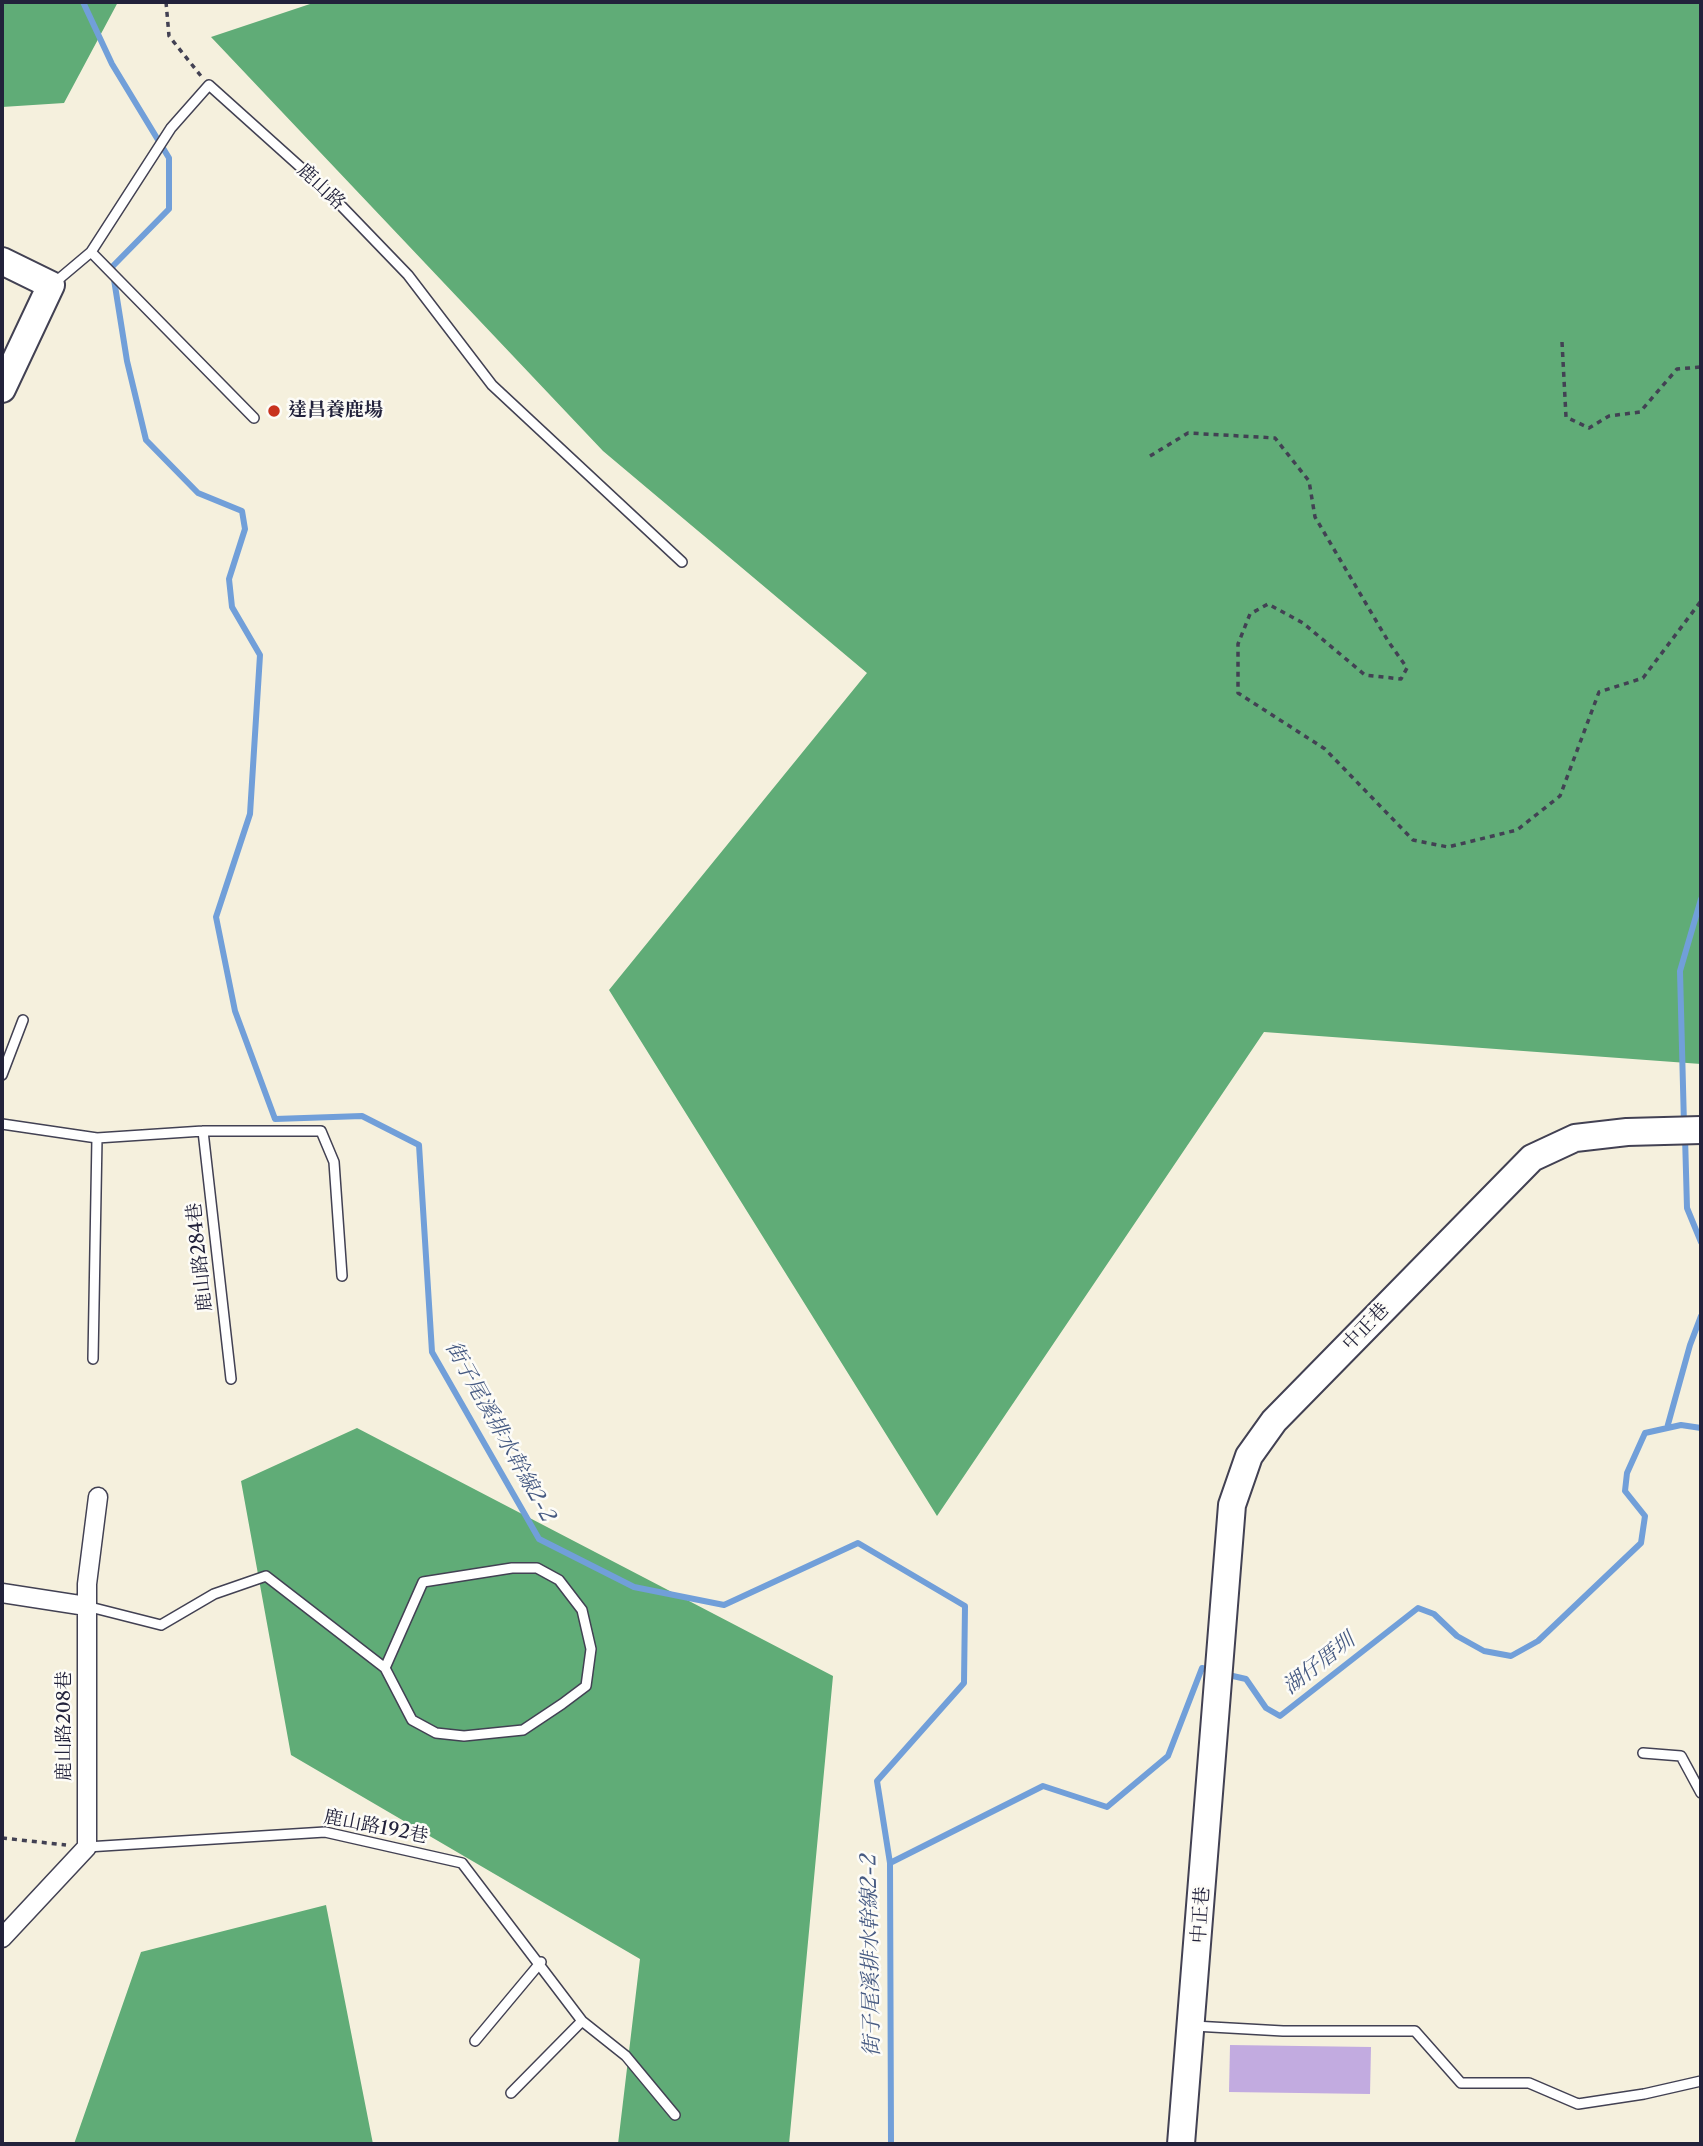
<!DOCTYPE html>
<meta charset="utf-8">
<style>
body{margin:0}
#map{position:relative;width:1703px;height:2146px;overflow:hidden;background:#f5f0dd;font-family:"Libre Caslon Text",serif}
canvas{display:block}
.frame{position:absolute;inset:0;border:4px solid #22223b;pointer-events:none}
</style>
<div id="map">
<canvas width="1703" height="2146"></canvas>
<div class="frame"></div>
</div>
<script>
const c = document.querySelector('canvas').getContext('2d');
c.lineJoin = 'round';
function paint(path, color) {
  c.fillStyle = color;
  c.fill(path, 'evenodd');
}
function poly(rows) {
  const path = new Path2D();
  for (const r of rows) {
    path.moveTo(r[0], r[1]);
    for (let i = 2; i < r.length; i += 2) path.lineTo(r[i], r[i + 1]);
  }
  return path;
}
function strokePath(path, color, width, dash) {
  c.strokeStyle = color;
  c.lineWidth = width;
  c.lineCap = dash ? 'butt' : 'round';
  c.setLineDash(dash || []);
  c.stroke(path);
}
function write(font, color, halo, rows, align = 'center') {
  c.font = font + ' "Libre Caslon Text","Noto Serif TC",serif';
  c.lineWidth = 5;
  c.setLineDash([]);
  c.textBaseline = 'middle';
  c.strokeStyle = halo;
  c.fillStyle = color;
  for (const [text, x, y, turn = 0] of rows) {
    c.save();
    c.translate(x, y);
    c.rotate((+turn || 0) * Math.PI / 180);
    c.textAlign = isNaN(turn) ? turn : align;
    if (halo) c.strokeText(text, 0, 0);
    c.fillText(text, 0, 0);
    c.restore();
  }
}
const forest = poly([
 [2,2,118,2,64,103,2,107],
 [316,2,1701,2,1701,1064,1264,1032,937,1516,609,990,867,673,603,451,211,37],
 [357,1428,833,1676,789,2144,618,2144,640,1959,291,1755,241,1481],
 [326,1905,373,2144,74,2144,141,1952]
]);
const stream = poly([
 [83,2,112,64,169,158,169,209,112,267,127,361,146,440,198,493,242,511,245,529,229,579,232,607,260,655,250,814,216,917,235,1011,275,1119,362,1116,419,1145,432,1352,539,1539,634,1587,724,1605,858,1543,965,1606,964,1683,877,1781,890,1863,891,2144],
 [1684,1125,1680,971,1701,899],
 [1685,1136,1687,1208,1701,1242],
 [1667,1428,1690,1345,1701,1316],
 [1224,1674,1246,1679,1266,1708,1280,1716,1418,1608,1434,1614,1457,1636,1484,1651,1511,1656,1538,1641,1641,1543,1645,1516,1625,1491,1627,1473,1645,1433,1681,1425,1701,1428],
 [890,1863,1043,1786,1107,1807,1168,1756,1202,1668,1214,1671]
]);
const building = poly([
 [1230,2045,1371,2047,1370,2094,1229,2092]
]);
const path = poly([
 [166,2,169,36,201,76],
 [1562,342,1566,417,1589,428,1609,416,1640,412,1677,369,1701,367],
 [1150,456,1188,433,1275,438,1309,481,1315,517,1388,641,1407,668,1401,679,1365,675,1303,623,1268,604,1250,614,1238,644,1238,693,1325,749,1413,840,1448,847,1517,830,1560,796,1599,692,1643,678,1701,601],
 [2,1838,66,1845]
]);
const lane = poly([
 [91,252,254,418],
 [53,284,91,252,171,128,209,85,327,191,408,275,492,385,682,562],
 [2,1075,23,1020],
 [2,1124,97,1138,203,1131,321,1131,334,1162,342,1276],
 [203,1131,231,1379],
 [93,1359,97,1138],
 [86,1606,161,1625,214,1594,266,1576,385,1668,412,1720,436,1733,464,1736,523,1730,562,1704,586,1686,591,1649,582,1610,559,1580,537,1568,512,1568,423,1582,385,1668],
 [1643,1753,1681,1756,1701,1793],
 [87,1847,325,1832,462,1863,582,2021,511,2093],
 [582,2021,626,2056,675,2115],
 [1194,2026,1283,2031,1415,2031,1461,2083,1529,2083,1578,2104,1644,2094,1701,2081],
 [475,2041,541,1962]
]);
const street = poly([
 [2,1593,86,1606],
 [2,1938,87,1847,87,1584,98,1497]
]);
const secondary = poly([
 [2,261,51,285,2,389],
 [1181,2144,1232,1505,1249,1456,1274,1421,1532,1158,1575,1138,1627,1132,1701,1130]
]);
const markers = [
 [274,411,7,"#c8321e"]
];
const streetNames = [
 ["鹿山路",321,187,43],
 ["鹿山路284巷",200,1257,-96],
 ["中正巷",1366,1327,-46],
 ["鹿山路208巷",65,1726,-90],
 ["鹿山路192巷",376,1827,11],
 ["中正巷",1201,1915,-86]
];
const poiNames = [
 ["達昌養鹿場",288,411]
];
const waterNames = [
 ["街子尾溪排水幹線2-2",500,1432,61],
 ["湖仔厝圳",1319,1664,-38],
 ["街子尾溪排水幹線2-2",871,1955,-91]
];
paint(forest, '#60ac77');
strokePath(stream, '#719fd9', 6);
paint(building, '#c2abe0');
strokePath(lane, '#424153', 12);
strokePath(street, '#424153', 21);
strokePath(secondary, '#424153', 30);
strokePath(path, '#424153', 3.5, [5, 5]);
strokePath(lane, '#fff', 9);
strokePath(street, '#fff', 18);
strokePath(secondary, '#fff', 26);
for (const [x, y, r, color] of markers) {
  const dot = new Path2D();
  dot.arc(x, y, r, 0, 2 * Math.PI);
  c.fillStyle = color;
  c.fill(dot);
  strokePath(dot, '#fdfcf7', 2.5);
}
write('19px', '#22223b', '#fdfcf7', streetNames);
write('bold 19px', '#22223b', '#fdfcf7', poiNames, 'left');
write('italic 21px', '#465a82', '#fdfcf7', waterNames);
</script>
